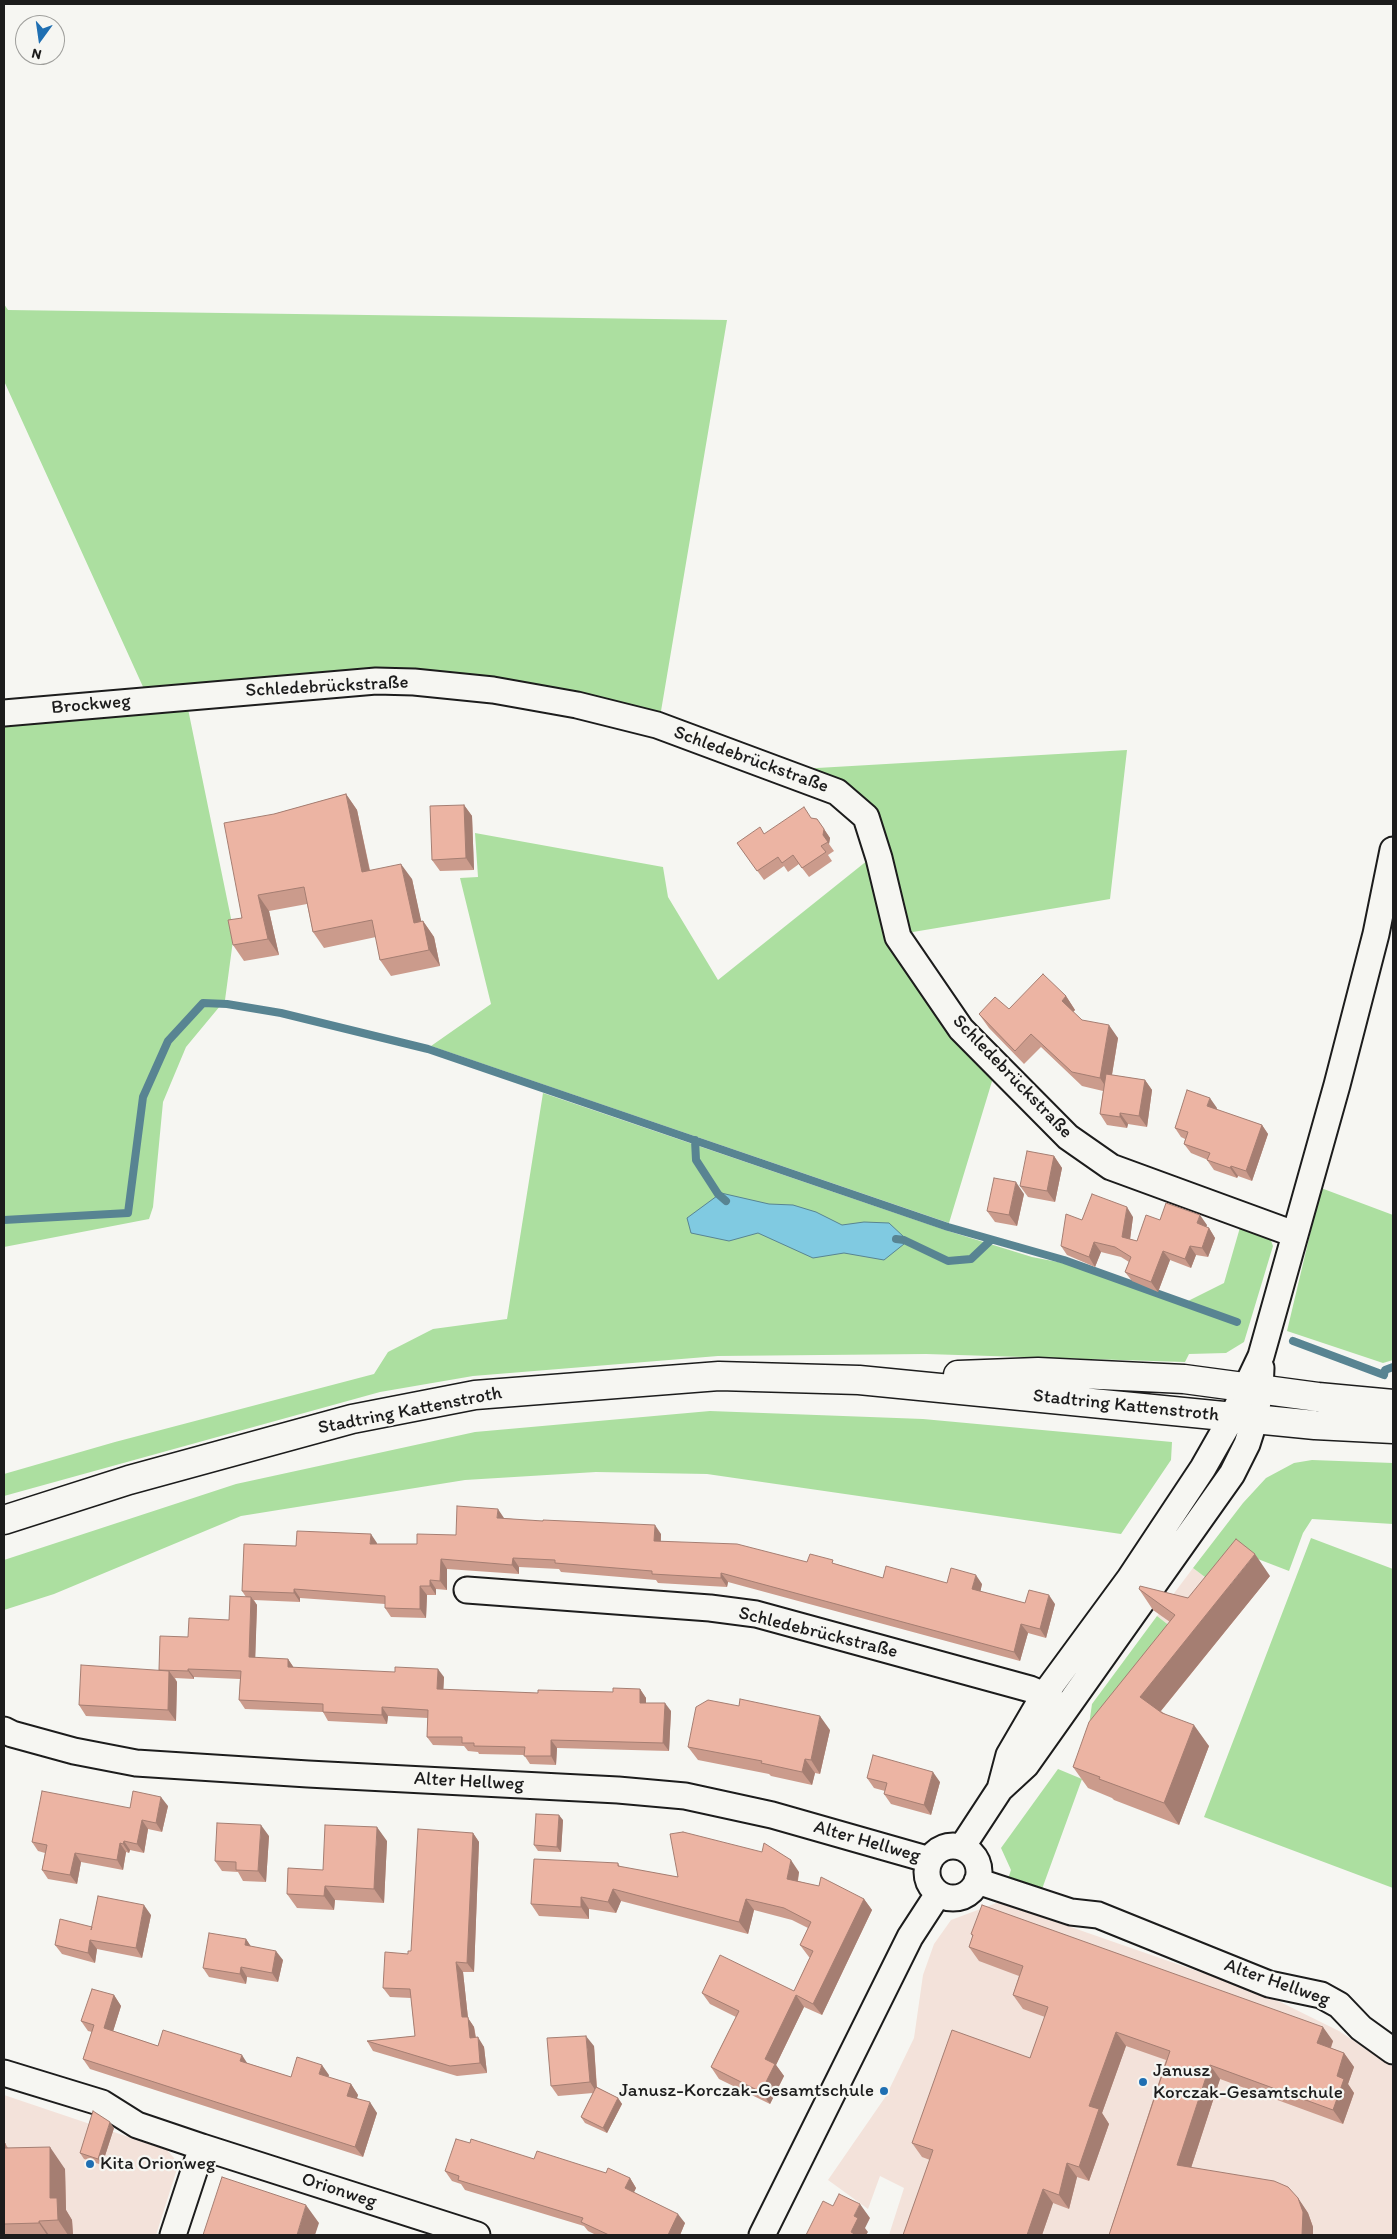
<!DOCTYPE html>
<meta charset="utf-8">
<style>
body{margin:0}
#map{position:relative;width:1397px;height:2239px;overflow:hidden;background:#f6f6f2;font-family:Itim,sans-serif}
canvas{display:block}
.frame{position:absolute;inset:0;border:5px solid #1c1c1c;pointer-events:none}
.north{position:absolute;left:15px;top:15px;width:50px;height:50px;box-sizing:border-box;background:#f6f6f2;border:1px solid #9f9f9c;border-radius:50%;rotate:194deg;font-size:14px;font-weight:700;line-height:20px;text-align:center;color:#1c1c1c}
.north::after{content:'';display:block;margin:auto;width:18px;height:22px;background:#1f6fb2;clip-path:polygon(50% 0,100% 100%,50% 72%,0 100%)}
</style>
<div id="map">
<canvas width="1397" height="2239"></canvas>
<div class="frame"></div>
<div class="north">N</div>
</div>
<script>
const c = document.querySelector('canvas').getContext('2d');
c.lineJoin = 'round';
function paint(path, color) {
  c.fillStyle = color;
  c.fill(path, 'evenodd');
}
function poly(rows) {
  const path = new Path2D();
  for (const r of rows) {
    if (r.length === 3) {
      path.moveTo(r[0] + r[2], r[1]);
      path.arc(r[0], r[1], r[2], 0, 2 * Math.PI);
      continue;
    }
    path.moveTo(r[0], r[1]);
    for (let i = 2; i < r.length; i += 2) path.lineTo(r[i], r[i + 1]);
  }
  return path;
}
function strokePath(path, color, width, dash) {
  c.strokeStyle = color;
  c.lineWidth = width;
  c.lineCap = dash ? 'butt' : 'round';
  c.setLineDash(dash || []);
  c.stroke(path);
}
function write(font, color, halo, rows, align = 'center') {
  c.font = font + ' Itim,sans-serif';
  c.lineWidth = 4.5;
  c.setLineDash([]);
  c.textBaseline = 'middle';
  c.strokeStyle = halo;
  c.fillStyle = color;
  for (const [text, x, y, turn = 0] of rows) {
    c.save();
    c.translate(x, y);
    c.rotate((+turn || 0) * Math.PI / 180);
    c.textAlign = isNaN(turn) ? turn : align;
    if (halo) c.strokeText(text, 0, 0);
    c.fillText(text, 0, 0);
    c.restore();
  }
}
const built = poly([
 [1193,1568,1222,1590,1184,1637,1157,1616],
 [999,1902,1266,1995,1339,2031,1393,2067,1393,2235,889,2235,904,2188,880,2176,868,2209,828,2180,886,2096,914,2038,923,1975,934,1944,951,1920],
 [4,2095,167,2150,174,2158,177,2169,156,2235,4,2235]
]);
const green = poly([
 [4,304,8,310,727,320,660,717,493,680,414,669,144,689,4,381],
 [188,709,234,933,225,1000,186,1047,163,1102,153,1207,149,1219,4,1247,4,725],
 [1127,750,1110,899,907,933,871,809,800,769],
 [475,833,663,867,668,897,718,980,868,860,993,1078,949,1223,431,1046,491,1004,460,878,478,877],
 [543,1093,948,1231,1032,1257,1063,1263,1180,1305,1224,1283,1241,1224,1269,1235,1273,1246,1244,1342,1226,1353,1189,1354,1185,1362,926,1354,718,1356,473,1376,380,1392,4,1496,4,1474,115,1442,374,1374,388,1352,433,1329,507,1319],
 [1321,1188,1393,1215,1393,1360,1383,1363,1287,1331],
 [710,1411,923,1419,1172,1442,1171,1460,1121,1534,707,1474,596,1472,465,1480,241,1516,54,1594,4,1610,4,1560,236,1484,475,1432],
 [1312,1460,1393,1463,1393,1524,1312,1519,1303,1533,1289,1571,1250,1556,1222,1590,1193,1568,1243,1503,1266,1478,1294,1463],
 [1311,1538,1393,1569,1393,1888,1204,1817],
 [1157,1616,1184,1637,1104,1738,1085,1732,1089,1725,1092,1704],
 [1058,1769,1082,1779,1042,1889,1008,1879,1011,1870,1001,1848]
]);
const water = poly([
 [721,1193,769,1204,793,1205,816,1212,842,1225,864,1222,889,1223,904,1237,904,1244,884,1260,844,1253,813,1258,758,1233,729,1241,691,1233,687,1218,721,1193]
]);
const stream = poly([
 [695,1140,696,1160,718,1194,726,1201],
 [4,1220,128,1213,143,1097,168,1041,203,1003,227,1004,281,1013,428,1049,948,1227,1064,1260,1237,1322],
 [896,1239,904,1240,948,1261,971,1259,991,1240],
 [1293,1341,1384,1375,1385,1370,1393,1367]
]);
const street = poly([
 [4,713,376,681,414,682,493,690,577,705,657,725,837,792,866,817,879,858,898,937,961,1029,1068,1137,1111,1167,1294,1234],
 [467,1590,710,1608,756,1614,1030,1689,1044,1695,1064,1709],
 [4,1730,12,1734,74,1751,136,1763,308,1774,618,1790,685,1796,772,1815,930,1860],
 [1000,1789,1009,1755,1044,1695,1130,1578,1203,1468,1232,1417,1261,1356,1337,1085,1376,934,1393,850],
 [953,1872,26],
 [962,1847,1000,1789,1026,1765,1232,1474,1247,1444,1255,1419,1260,1390,1261,1368],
 [977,1881,1071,1912,1098,1915,1269,1984,1321,1995,1339,2005,1361,2028,1393,2051],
 [4,2073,102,2103,137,2125,202,2147],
 [173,2235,202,2147,477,2235],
 [762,2235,910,1937,938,1894]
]);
const secondary = poly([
 [958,1375,1038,1372,1184,1379,1318,1397,1393,1404],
 [4,1520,129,1480,352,1419,475,1395,719,1376,859,1380,1315,1425,1393,1429]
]);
const wall = poly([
 [346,794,357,810,370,870,412,879,421,922,423,921,434,937,440,966,391,976,380,960,376,937,324,948,313,932,307,904,269,911,279,955,244,961,233,945,274,814],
 [464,805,472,816,474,870,440,871,432,860],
 [811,818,817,819,830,838,829,844,834,851,828,855,832,861,809,877,799,864,788,872,784,866,764,880,737,843],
 [1066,996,1075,1010,1073,1012,1082,1020,1118,1038,1112,1075,1145,1080,1152,1090,1147,1127,1128,1124,1127,1128,1107,1125,1100,1114,1103,1091,1082,1086,1041,1047,1024,1064,989,1028,979,1014,1009,1009],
 [1217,1108,1217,1110,1262,1125,1268,1134,1252,1181,1238,1176,1237,1178,1214,1170,1207,1160,1208,1160,1191,1153,1184,1144,1185,1139,1181,1137,1175,1128],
 [1054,1156,1062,1168,1055,1202,1028,1197,1020,1186],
 [1024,1194,1017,1226,995,1222,987,1211],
 [1133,1217,1130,1239,1137,1241,1160,1220,1207,1225,1206,1227,1209,1228,1215,1238,1208,1257,1196,1255,1191,1268,1170,1260,1158,1292,1132,1281,1125,1272,1129,1262,1121,1257,1101,1252,1095,1267,1067,1255,1061,1246,1082,1220],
 [504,1518,661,1534,661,1541,807,1562,836,1564,883,1578,947,1583,982,1584,980,1592,1025,1603,1055,1604,1046,1638,1028,1633,1020,1661,728,1582,727,1587,658,1583,656,1580,561,1572,559,1569,519,1567,519,1574,447,1569,447,1590,436,1589,436,1595,427,1595,426,1618,391,1617,385,1608,385,1604,300,1598,300,1602,254,1600,257,1605,255,1658,288,1659,294,1668,444,1677,443,1690,538,1693,613,1692,640,1689,646,1698,646,1703,671,1711,669,1751,557,1748,556,1765,530,1764,524,1755,479,1754,478,1752,468,1751,464,1746,433,1745,427,1737,428,1718,388,1716,387,1724,328,1721,323,1712,245,1709,239,1700,240,1679,194,1677,194,1679,175,1678,177,1682,176,1721,86,1716,79,1705,159,1670,188,1637,229,1620,246,1597,242,1591,296,1546,377,1543,377,1544,417,1544,456,1535],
 [1270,1576,1161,1711,1209,1746,1179,1825,1114,1800,1112,1798,1088,1788,1073,1767,1170,1622,1153,1610,1139,1589,1188,1598],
 [830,1730,820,1774,815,1773,812,1785,771,1776,769,1774,698,1760,688,1747],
 [867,1778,940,1782,931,1815,891,1804,884,1794,885,1791,874,1788],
 [168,1806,162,1832,148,1829,144,1853,130,1850,129,1853,126,1852,123,1870,81,1862,77,1884,48,1879,42,1870,45,1853,38,1851,32,1842,130,1808],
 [563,1820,561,1852,538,1851,534,1845],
 [473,1833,479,1842,474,1972,463,1972,468,2018,474,2027,476,2037,484,2047,487,2073,457,2076,373,2051,367,2041,415,2036,411,1998,390,1997,383,1988,408,1954,411,1951],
 [269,1836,266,1882,243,1881,238,1872,222,1871,215,1861],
 [387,1841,384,1903,335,1900,334,1910,297,1908,287,1894,323,1870],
 [618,1863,620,1867,678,1877,799,1872,798,1881,864,1899,872,1910,822,2015,804,2007,776,2065,784,2076,770,2104,719,2079,711,2067,736,2017,710,2004,702,1993,794,1991,810,1957,809,1957,800,1945,808,1928,792,1920,754,1910,748,1934,621,1901,616,1913,589,1909,589,1919,539,1916,531,1904],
 [151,1915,142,1958,97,1949,95,1963,62,1954,55,1945,92,1927],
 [971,1934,1333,2041,1331,2048,1344,2053,1354,2067,1348,2084,1354,2093,1343,2124,1220,2079,1191,2168,1298,2198,1308,2213,1313,2227,1109,2235,1166,2060,1126,2046,1102,2113,1109,2124,1089,2181,1077,2177,1069,2209,1053,2203,1042,2235,903,2235,930,2160,922,2157,912,2143,1030,2058,1045,2017,1023,2009,1013,1995,1019,1976,979,1961,969,1947,973,1937],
 [246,1939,251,1947,283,1960,278,1982,247,1977,246,1984,209,1977,203,1968],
 [114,1995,121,2006,113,2031,158,2046,247,2063,291,2077,329,2075,328,2077,351,2084,358,2095,357,2098,377,2113,363,2157,90,2069,83,2059,92,2032,88,2031,81,2021],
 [594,2046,597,2087,618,2098,622,2104,607,2133,585,2123,581,2117,593,2093,558,2096,551,2086],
 [114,2128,102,2165,84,2159,80,2153],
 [4,2143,5,2143,8,2148,65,2169,66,2210,72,2220,73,2235,4,2235],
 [470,2143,534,2159,606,2173,630,2178,636,2188,634,2192,685,2223,680,2235,596,2235,588,2231,584,2226,465,2190,461,2184,452,2181,445,2171]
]);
const shadedWall = poly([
 [346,794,357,810,373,887,362,872],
 [464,805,472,816,474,870,466,858],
 [824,829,830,838,829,844,823,835],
 [401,864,412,879,425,938,414,923],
 [258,895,269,911,279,955,268,939],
 [423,921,434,937,440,966,429,950],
 [1066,996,1075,1010,1071,1014,1062,1001],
 [1109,1025,1118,1038,1109,1092,1100,1078],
 [1145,1080,1152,1090,1147,1127,1139,1116],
 [1210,1098,1217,1108,1214,1116,1207,1106],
 [1120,1113,1128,1124,1127,1128,1120,1117],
 [1262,1125,1268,1134,1252,1181,1246,1171],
 [1054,1156,1062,1168,1055,1202,1047,1191],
 [1231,1166,1238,1176,1237,1178,1230,1168],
 [1016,1182,1024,1194,1017,1226,1009,1215],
 [1127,1207,1133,1217,1129,1247,1122,1237],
 [1200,1215,1207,1225,1204,1232,1197,1223],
 [1209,1228,1215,1238,1208,1257,1202,1248],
 [1094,1242,1101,1252,1095,1267,1089,1257],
 [1190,1246,1196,1255,1191,1268,1185,1259],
 [1163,1251,1170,1260,1158,1292,1151,1282],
 [498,1509,504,1518,497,1518],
 [655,1525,661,1534,660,1550,654,1541],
 [371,1534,377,1543,376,1553,370,1544],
 [1255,1554,1270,1576,1155,1718,1140,1697],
 [513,1558,519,1567,519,1574,512,1565],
 [441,1559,447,1569,447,1590,440,1581],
 [721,1573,728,1582,727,1587,721,1578],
 [976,1575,982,1584,979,1598,972,1589],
 [430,1580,436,1589,436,1595,430,1586],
 [420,1586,427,1595,426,1618,420,1609],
 [294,1589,300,1598,300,1602,294,1593],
 [1049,1595,1055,1604,1046,1638,1040,1629],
 [251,1597,257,1605,255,1666,249,1657],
 [1021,1624,1028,1633,1020,1661,1014,1652],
 [288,1659,294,1668,288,1667],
 [188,1669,194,1677,194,1679,188,1671],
 [438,1669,444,1677,443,1698,437,1689],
 [169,1671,177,1682,176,1721,168,1710],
 [640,1689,646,1698,646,1711,640,1703],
 [665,1703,671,1711,669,1751,663,1743],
 [382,1707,388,1716,387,1724,382,1715],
 [820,1716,830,1730,820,1774,811,1760],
 [1194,1725,1209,1746,1179,1825,1164,1803],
 [551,1740,557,1748,556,1765,551,1756],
 [805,1759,815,1773,812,1785,802,1772],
 [933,1772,940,1782,931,1815,924,1805],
 [161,1797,168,1806,162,1832,156,1823],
 [559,1815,563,1820,561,1852,557,1847],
 [142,1820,148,1829,144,1853,137,1844],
 [261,1825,269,1836,266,1882,258,1871],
 [377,1827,387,1841,384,1903,374,1889],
 [473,1833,479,1842,474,1972,467,1963],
 [124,1841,130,1850,129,1853,123,1844],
 [120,1843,126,1852,123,1870,117,1860],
 [75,1853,81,1862,77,1884,70,1875],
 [791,1860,799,1872,796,1890,787,1879],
 [325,1886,335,1900,334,1910,324,1896],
 [613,1889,621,1901,616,1913,608,1902],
 [581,1897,589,1909,589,1919,581,1907],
 [746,1899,754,1910,748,1934,739,1922],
 [864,1899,872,1910,822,2015,813,2004],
 [144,1905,151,1915,142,1958,136,1948],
 [246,1939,252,1948,245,1945],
 [90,1940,97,1949,95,1963,88,1953],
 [276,1951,283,1960,278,1982,272,1973],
 [456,1962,463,1972,468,2018,474,2027,477,2048,470,2038,462,2017],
 [241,1967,247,1977,246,1984,240,1974],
 [114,1995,121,2006,111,2038,104,2028],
 [796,1995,804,2007,776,2065,784,2076,770,2104,761,2092,765,2059],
 [1323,2027,1333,2041,1327,2057,1317,2043],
 [1116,2032,1126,2046,1102,2113,1109,2124,1089,2181,1079,2167,1089,2106],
 [586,2036,594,2046,597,2093,590,2082],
 [478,2037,484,2047,487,2073,480,2063],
 [1344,2053,1354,2067,1348,2084,1354,2093,1343,2124,1333,2110,1337,2076],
 [242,2055,249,2066,240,2061],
 [322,2065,329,2075,326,2085,319,2074],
 [1210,2065,1220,2079,1187,2180,1177,2165],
 [351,2084,358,2095,354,2106,347,2096],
 [618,2098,622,2104,607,2133,603,2128],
 [370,2102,377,2113,363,2157,355,2147],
 [110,2122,114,2128,102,2165,98,2159],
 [50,2147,65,2169,66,2210,72,2220,73,2235,68,2235,58,2220,50,2198],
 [1067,2163,1077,2177,1069,2209,1059,2195],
 [630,2178,636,2188,631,2198,625,2188],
 [1043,2189,1053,2203,1042,2235,1027,2235],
 [1298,2198,1308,2213,1313,2227,1313,2235,1302,2235],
 [860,2204,870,2218,865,2228,868,2232,866,2235,853,2235,851,2232,854,2216],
 [306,2205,319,2223,315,2235,297,2235],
 [678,2214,685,2223,680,2235,668,2235],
 [39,2221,49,2235,47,2235,39,2223]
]);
const building = poly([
 [346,794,362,872,401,864,414,923,423,921,429,950,380,960,372,920,313,932,304,887,258,895,268,939,233,945,228,920,242,918,224,823,274,814,346,794],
 [464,805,466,858,432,860,430,806,464,805],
 [804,807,811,818,817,819,824,829,823,835,828,842,821,846,826,852,802,868,793,855,782,863,778,857,757,871,737,843,760,827,764,834,804,807],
 [1043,974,1066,996,1062,1001,1082,1020,1109,1025,1100,1078,1072,1072,1031,1034,1015,1051,979,1014,995,997,1009,1009,1043,974],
 [1106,1074,1145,1080,1139,1116,1120,1113,1120,1117,1100,1114,1106,1074],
 [1187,1090,1210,1098,1207,1106,1262,1125,1246,1171,1231,1166,1230,1168,1207,1160,1210,1153,1184,1144,1188,1132,1175,1128,1187,1090],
 [1027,1151,1054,1156,1047,1191,1020,1186,1027,1151],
 [994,1178,1016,1182,1009,1215,987,1211,994,1178],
 [1092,1194,1127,1207,1122,1237,1137,1241,1146,1215,1160,1220,1166,1203,1200,1215,1197,1223,1209,1228,1202,1248,1190,1246,1185,1259,1163,1251,1151,1282,1125,1272,1131,1257,1115,1247,1094,1242,1089,1257,1061,1246,1066,1214,1082,1220,1092,1194],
 [457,1506,498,1509,497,1518,543,1521,543,1520,655,1525,654,1541,737,1544,807,1562,810,1554,833,1560,832,1563,883,1578,886,1566,947,1583,951,1568,976,1575,972,1589,1025,1603,1029,1590,1049,1595,1040,1629,1021,1624,1014,1652,721,1573,721,1578,652,1574,652,1571,555,1563,555,1560,513,1558,512,1565,441,1559,440,1581,430,1580,430,1586,420,1586,420,1609,385,1608,385,1596,294,1589,294,1593,242,1591,244,1544,296,1546,297,1531,371,1534,370,1544,417,1544,417,1534,456,1535,457,1506],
 [1236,1539,1255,1554,1140,1697,1162,1713,1194,1725,1164,1803,1099,1779,1100,1777,1073,1767,1089,1722,1175,1615,1139,1589,1140,1586,1188,1598,1236,1539],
 [230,1596,251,1597,249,1657,288,1659,288,1667,395,1672,395,1667,438,1669,437,1689,538,1693,538,1690,613,1692,613,1688,640,1689,640,1703,665,1703,663,1743,551,1740,551,1756,524,1756,525,1747,474,1746,474,1743,462,1743,462,1737,427,1737,428,1710,382,1707,382,1715,323,1712,323,1704,239,1700,241,1671,188,1669,188,1671,159,1670,160,1636,188,1637,189,1618,229,1620,230,1596],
 [81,1665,169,1671,168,1710,79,1705,81,1665],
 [740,1699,820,1716,811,1760,805,1759,802,1772,761,1763,762,1761,688,1747,696,1707,708,1700,739,1706,740,1699],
 [873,1755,933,1772,924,1805,884,1794,887,1783,867,1778,873,1755],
 [42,1791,130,1808,133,1791,161,1797,156,1823,142,1820,137,1844,124,1841,123,1844,120,1843,117,1860,75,1853,70,1875,42,1870,47,1845,32,1842,42,1791],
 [536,1814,559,1815,557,1847,534,1845,536,1814],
 [217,1823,261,1825,258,1871,236,1870,236,1862,215,1861,217,1823],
 [325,1825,377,1827,374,1889,325,1886,324,1896,287,1894,288,1868,323,1870,325,1825],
 [418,1829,473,1833,467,1963,456,1962,462,2017,468,2017,470,2038,478,2037,480,2063,450,2066,367,2041,415,2036,410,1989,383,1988,385,1952,408,1954,408,1951,411,1951,418,1829],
 [683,1832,762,1852,764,1843,791,1860,787,1879,819,1886,821,1877,864,1899,813,2004,796,1995,765,2059,775,2064,761,2092,711,2067,739,2011,702,1993,720,1955,794,1991,813,1951,800,1945,811,1922,784,1908,746,1899,739,1922,613,1889,608,1902,581,1897,581,1907,531,1904,534,1859,618,1863,618,1866,678,1877,670,1834,683,1832],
 [98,1896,144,1905,136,1948,90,1940,88,1953,55,1945,60,1919,92,1927,91,1930,98,1896],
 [982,1905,1323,2027,1317,2043,1344,2053,1337,2076,1344,2079,1333,2110,1210,2065,1177,2165,1274,2181,1288,2187,1298,2198,1303,2212,1302,2235,1109,2235,1170,2051,1116,2032,1089,2106,1099,2109,1079,2167,1067,2163,1059,2195,1043,2189,1027,2235,903,2235,933,2150,912,2143,952,2030,1030,2058,1048,2007,1013,1995,1023,1966,969,1947,973,1935,971,1934,982,1905],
 [209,1933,246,1939,245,1945,276,1951,272,1973,241,1967,240,1974,203,1968,209,1933],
 [92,1989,114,1995,104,2028,158,2046,163,2030,242,2055,240,2061,291,2077,297,2057,322,2065,319,2074,351,2084,347,2096,370,2102,355,2147,83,2059,94,2025,81,2021,92,1989],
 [586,2036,590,2082,551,2086,547,2038,586,2036],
 [596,2087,618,2098,603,2128,581,2117,596,2087],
 [93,2111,110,2122,98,2159,80,2153,93,2111],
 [456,2139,470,2143,471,2139,534,2159,537,2151,606,2173,608,2168,630,2178,625,2188,678,2214,668,2235,609,2235,581,2222,583,2218,458,2180,459,2176,445,2171,456,2139],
 [4,2143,5,2143,5,2148,50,2147,50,2198,57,2198,58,2220,39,2221,39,2223,4,2224,4,2143],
 [222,2177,306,2205,297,2235,203,2235,222,2177],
 [839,2194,860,2204,854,2216,858,2218,851,2232,856,2235,806,2235,823,2201,833,2206,839,2194]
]);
const markers = [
 [1143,2082,5,"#1f6fb2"],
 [884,2091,5,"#1f6fb2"],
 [90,2164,5,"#1f6fb2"]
];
const streetNames = [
 ["Schledebrückstraße",327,687,-3],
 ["Brockweg",91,705,-5],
 ["Schledebrückstraße",751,760,20],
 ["Schledebrückstraße",1012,1077,46],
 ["Stadtring Kattenstroth",1126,1406,6],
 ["Stadtring Kattenstroth",410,1411,-11],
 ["Schledebrückstraße",818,1633,14],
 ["Alter Hellweg",469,1782,3],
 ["Alter Hellweg",867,1842,16],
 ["Alter Hellweg",1277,1983,19],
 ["Orionweg",339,2191,18]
];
const poiNames = [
 ["Janusz",1153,2071],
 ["Korczak-Gesamtschule",1153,2093],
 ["Janusz-Korczak-Gesamtschule",874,2091,"right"],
 ["Kita Orionweg",100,2164]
];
paint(built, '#f3e2da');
paint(green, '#acdfa0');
paint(water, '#80cae1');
strokePath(water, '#588492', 1);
strokePath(stream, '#588492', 8);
strokePath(street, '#1c1c1c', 29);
strokePath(secondary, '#1c1c1c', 31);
strokePath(street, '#f6f6f2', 25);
strokePath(secondary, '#f6f6f2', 28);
paint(wall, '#cb9b8c');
paint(shadedWall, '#a57e72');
paint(building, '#ecb4a3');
strokePath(building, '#a57e72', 1);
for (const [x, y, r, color] of markers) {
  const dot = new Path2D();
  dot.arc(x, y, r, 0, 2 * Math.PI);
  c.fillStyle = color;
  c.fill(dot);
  strokePath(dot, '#f6f6f2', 2);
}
write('19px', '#1c1c1c', '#f6f6f2', streetNames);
write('19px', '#1c1c1c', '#f6f6f2', poiNames, 'left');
</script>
